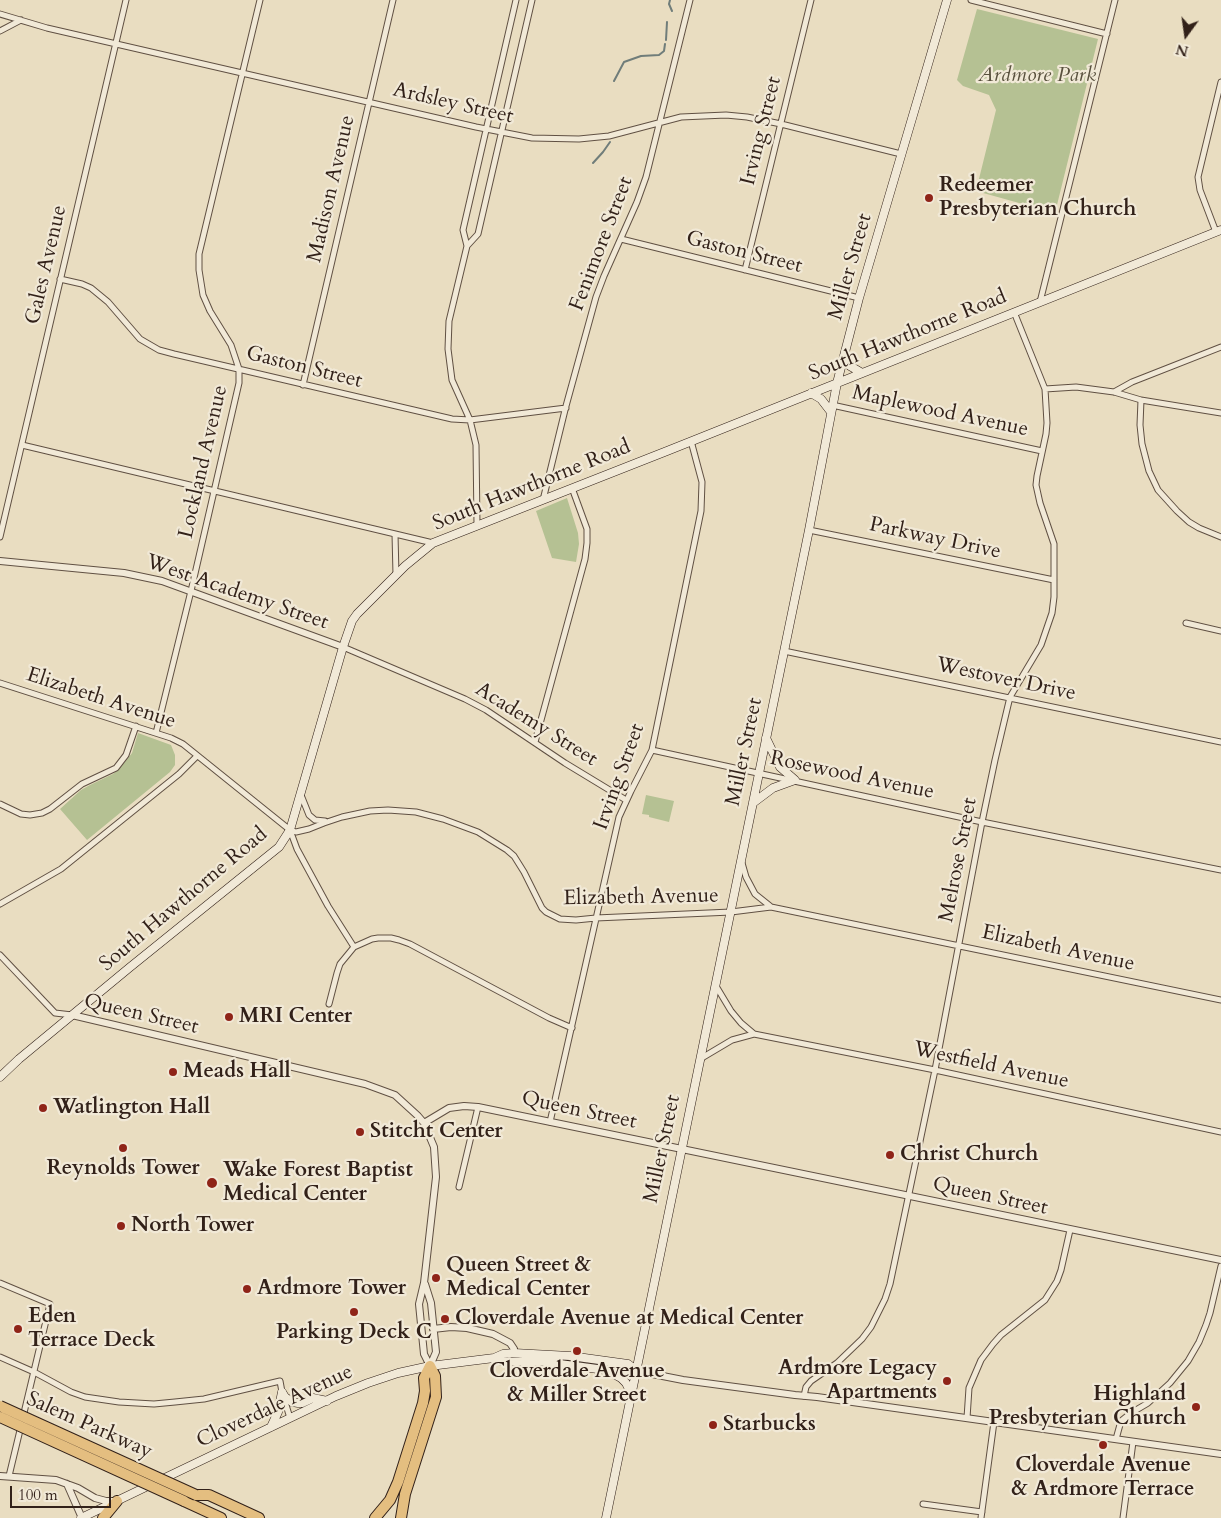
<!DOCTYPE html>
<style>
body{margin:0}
#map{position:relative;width:1221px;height:1518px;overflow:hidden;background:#e9ddc1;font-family:Cardo,serif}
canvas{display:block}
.north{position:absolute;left:1161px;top:10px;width:50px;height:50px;-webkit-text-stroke:4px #f1e9d7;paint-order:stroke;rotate:194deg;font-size:14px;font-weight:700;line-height:20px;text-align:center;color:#322119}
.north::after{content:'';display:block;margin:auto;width:18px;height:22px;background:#322119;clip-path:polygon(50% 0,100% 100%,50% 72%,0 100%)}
.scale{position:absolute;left:10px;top:1486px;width:101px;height:22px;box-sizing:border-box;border:2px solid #322119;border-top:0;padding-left:6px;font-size:15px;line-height:18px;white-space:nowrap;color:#322119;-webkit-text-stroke:4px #f1e9d7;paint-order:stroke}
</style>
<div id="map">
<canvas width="1221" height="1518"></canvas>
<div class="north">N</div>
<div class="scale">100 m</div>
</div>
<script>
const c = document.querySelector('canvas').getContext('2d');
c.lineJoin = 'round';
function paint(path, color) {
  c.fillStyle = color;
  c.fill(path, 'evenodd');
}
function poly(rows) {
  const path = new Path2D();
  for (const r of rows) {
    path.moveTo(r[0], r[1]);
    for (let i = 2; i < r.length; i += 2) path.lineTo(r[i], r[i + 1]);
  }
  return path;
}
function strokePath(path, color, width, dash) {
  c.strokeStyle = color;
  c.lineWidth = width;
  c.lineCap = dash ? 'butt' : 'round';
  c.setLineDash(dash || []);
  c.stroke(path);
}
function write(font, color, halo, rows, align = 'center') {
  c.font = font + ' Cardo,serif';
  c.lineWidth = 4.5;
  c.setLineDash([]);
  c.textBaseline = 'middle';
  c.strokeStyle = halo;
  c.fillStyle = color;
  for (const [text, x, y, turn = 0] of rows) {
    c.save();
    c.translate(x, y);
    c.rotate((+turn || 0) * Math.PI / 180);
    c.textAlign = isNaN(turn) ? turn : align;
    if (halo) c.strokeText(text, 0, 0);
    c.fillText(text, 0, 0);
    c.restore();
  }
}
const green = poly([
 [977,9,1098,39,1055,213,976,191,996,110,989,95,963,86,957,80],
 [567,498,578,533,579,544,576,562,552,558,536,511],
 [138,733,171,745,175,755,175,765,170,772,87,840,60,809,81,790,90,785,113,774,120,768,132,753],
 [646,795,674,801,669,822,649,817,649,815,642,814]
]);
const stream = poly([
 [670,0,669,4,672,11],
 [666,40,667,22],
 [614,81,624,62,641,56,659,55,664,51,665,44],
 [593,163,603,152,610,142]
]);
const minor = poly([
 [971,0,1107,34],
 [0,14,47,28,476,127,532,138,579,139,609,136,681,117,726,115,747,117,781,124,901,154],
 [0,31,21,20],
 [1216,232,1200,190,1198,177,1221,82],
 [621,239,859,298],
 [467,246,463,230,516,0],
 [745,270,811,0],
 [60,279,82,284,91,288,108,302,140,339,159,350,174,354,452,419,470,420,566,408],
 [1040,302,1115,0],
 [303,385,393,0],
 [1045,389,1076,387,1114,392,1141,400,1221,413],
 [1114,392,1132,382,1221,347],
 [1141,400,1140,425,1142,444,1149,471,1158,490,1177,511,1189,522,1199,528,1221,537],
 [832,405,1042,451],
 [22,445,433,543],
 [543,500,566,406,596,297,604,276,637,202,646,177,690,0],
 [477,525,476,445,470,420,452,380,448,349,449,321,467,246,478,234,532,0],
 [809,530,1054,580],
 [395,534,396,575],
 [0,537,126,0],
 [1186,623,1221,631],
 [343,647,465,699,486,710,565,763,626,800],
 [784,651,1221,742],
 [0,683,171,738,183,744,290,830,296,832,309,829,324,823,342,817,370,811,388,810,416,812,443,819,478,832,507,850,514,856,524,872,542,908,546,912,560,919,576,920,596,918,731,912,771,907,1221,1000],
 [156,733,191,591,239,383,239,369,231,345,210,311,203,295,199,270,199,254,260,0],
 [535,742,585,559,587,543,587,529,572,488],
 [652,750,982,822,1221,870],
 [301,795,309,815,315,820,325,821],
 [0,804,21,814,30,815,42,813,50,809,82,784,116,768,126,755,136,726],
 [290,830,297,849,328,906,354,947],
 [742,863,746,877,755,894,770,906],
 [0,904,61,869,179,774,197,756],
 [0,955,55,1013,72,1015],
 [716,986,731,1011,741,1023,754,1034],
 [329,1004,337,973,340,964,354,947,372,939,378,938,391,938,399,940,410,944,549,1018,572,1028],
 [700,1059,732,1040,754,1034,935,1070,1221,1132],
 [550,1122,619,817,631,791,652,750,701,511,702,482,691,441],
 [459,1187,478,1107],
 [0,1283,50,1304,23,1417],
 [0,1357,34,1372,71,1392,85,1397,119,1402,154,1404,175,1402,204,1399,280,1381,282,1392,290,1418],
 [804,1396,806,1387,811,1381,837,1363,862,1339,871,1327,885,1299,890,1284,935,1070,982,822,995,760,1010,697,1041,645,1052,613,1054,597,1054,544,1040,503,1036,485,1037,476,1046,434,1047,423,1045,389,1014,312],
 [967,1418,969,1388,981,1360,993,1344,1001,1335,1045,1300,1057,1281,1061,1270,1070,1230],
 [1116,1439,1121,1421,1131,1413,1148,1403,1170,1383,1188,1361,1199,1342,1206,1325,1210,1313,1221,1266],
 [9,1476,21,1426],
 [923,1504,982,1512],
 [981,1518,994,1422],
 [1123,1518,1133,1442]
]);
const tertiary = poly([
 [0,561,124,573,162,581,343,647],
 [72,1015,365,1084,395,1095,418,1116,424,1123,434,1147,436,1177,424,1283,419,1304,424,1354,430,1366],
 [424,1123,449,1108,464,1106,478,1107,1221,1260],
 [425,1284,431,1303,436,1352,430,1366],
 [433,1329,451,1327,467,1328,493,1334,510,1343,514,1349,514,1353],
 [637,1371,683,1380,795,1395,817,1397,1221,1454],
 [0,1476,56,1480,78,1488,95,1498,106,1501,116,1501],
 [67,1484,82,1518]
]);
const secondary = poly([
 [843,360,850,366,862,373],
 [811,393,821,399,831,412],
 [766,738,780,767,795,780],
 [753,803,773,788,795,780],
 [0,1077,19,1059,129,968,279,847,290,830,343,647,352,621,357,614,405,566,433,543,667,451,1221,230],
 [494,1358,504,1362,537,1361,628,1373,637,1371],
 [612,1373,621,1378,626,1383,629,1389,630,1398],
 [282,1392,285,1397,292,1402,298,1403,302,1403,313,1398,327,1401],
 [271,1427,278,1412,282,1392],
 [81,1518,336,1396,368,1383,398,1373,430,1366,494,1358,503,1354,514,1353,570,1356,628,1364,637,1371],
 [606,1518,809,530,837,383,859,298,947,0]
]);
const motorway = poly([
 [196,1495,209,1495,259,1518],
 [184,1501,221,1518],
 [103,1518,117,1501],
 [375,1518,390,1500,398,1482,423,1403,425,1391,424,1378,430,1366],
 [401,1518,405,1494,436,1397,435,1376,430,1366]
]);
const motorwayBridge = poly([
 [0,1406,196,1495],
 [0,1417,184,1501]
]);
const markers = [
 [929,198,5,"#8f2418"],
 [229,1017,5,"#8f2418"],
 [173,1072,5,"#8f2418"],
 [43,1108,5,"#8f2418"],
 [360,1132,5,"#8f2418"],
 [123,1148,5,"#8f2418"],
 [890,1155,5,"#8f2418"],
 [212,1183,6,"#8f2418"],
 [121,1226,5,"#8f2418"],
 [436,1278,5,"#8f2418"],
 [247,1289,5,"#8f2418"],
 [354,1312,5,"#8f2418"],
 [445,1319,5,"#8f2418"],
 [18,1329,5,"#8f2418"],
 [577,1351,5,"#8f2418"],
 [947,1381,5,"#8f2418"],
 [1196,1407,5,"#8f2418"],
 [713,1425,5,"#8f2418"],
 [1103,1445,5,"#8f2418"]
];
const parkNames = [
 ["Ardmore Park",1037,76]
];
const streetNames = [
 ["Ardsley Street",453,104,13],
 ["Irving Street",762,131,-76],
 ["Madison Avenue",332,189,-77],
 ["Fenimore Street",602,244,-69],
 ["Gaston Street",744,253,14],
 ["Gales Avenue",47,265,-77],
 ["Miller Street",851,267,-74],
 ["South Hawthorne Road",908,336,-22],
 ["Gaston Street",304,368,14],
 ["Maplewood Avenue",940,412,12],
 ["Lockland Avenue",204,462,-77],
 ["South Hawthorne Road",532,486,-22],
 ["Parkway Drive",935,539,12],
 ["West Academy Street",237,593,19],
 ["Westover Drive",1006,680,12],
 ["Elizabeth Avenue",101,699,18],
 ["Academy Street",536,725,32],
 ["Miller Street",745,752,-78],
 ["Rosewood Avenue",852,776,12],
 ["Irving Street",620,777,-70],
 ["Melrose Street",959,860,-79],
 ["Elizabeth Avenue",641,898,-1],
 ["South Hawthorne Road",184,900,-40],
 ["Elizabeth Avenue",1058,949,12],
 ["Queen Street",141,1015,13],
 ["Westfield Avenue",991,1066,12],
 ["Queen Street",579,1111,12],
 ["Miller Street",663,1149,-78],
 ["Queen Street",990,1197,12],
 ["Cloverdale Avenue",275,1407,-25],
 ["Salem Parkway",89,1426,24]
];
const poiNames = [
 ["Redeemer",939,186],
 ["Presbyterian Church",939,210],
 ["MRI Center",239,1017],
 ["Meads Hall",183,1072],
 ["Watlington Hall",53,1108],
 ["Stitcht Center",370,1132],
 ["Christ Church",900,1155],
 ["Reynolds Tower",123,1169,"center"],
 ["Wake Forest Baptist",223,1171],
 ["Medical Center",223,1195],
 ["North Tower",131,1226],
 ["Queen Street &",446,1266],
 ["Medical Center",446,1290],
 ["Ardmore Tower",257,1289],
 ["Eden",28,1317],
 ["Terrace Deck",28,1341],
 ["Cloverdale Avenue at Medical Center",455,1319],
 ["Parking Deck C",354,1333,"center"],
 ["Ardmore Legacy",937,1369,"right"],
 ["Apartments",937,1393,"right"],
 ["Cloverdale Avenue",577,1372,"center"],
 ["& Miller Street",577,1396,"center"],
 ["Highland",1186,1395,"right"],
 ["Presbyterian Church",1186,1419,"right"],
 ["Starbucks",723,1425],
 ["Cloverdale Avenue",1103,1466,"center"],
 ["& Ardmore Terrace",1103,1490,"center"]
];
paint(green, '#b5c193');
strokePath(stream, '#707d7a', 2);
strokePath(minor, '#605043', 7);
strokePath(tertiary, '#605043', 8);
strokePath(secondary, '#322119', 9);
strokePath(motorway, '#322119', 12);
strokePath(minor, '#f1e9d7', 5);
strokePath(tertiary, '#f1e9d7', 6);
strokePath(secondary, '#f1e9d7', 8);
strokePath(motorway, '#e4be80', 10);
strokePath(motorwayBridge, '#322119', 12, []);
strokePath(motorwayBridge, '#e4be80', 10);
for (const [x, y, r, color] of markers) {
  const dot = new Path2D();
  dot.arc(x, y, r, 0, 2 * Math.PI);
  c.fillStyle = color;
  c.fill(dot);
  strokePath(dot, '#f1e9d7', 2);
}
write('italic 21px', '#59513e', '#f1e9d7', parkNames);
write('21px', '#322119', '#f1e9d7', streetNames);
write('bold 21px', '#322119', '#f1e9d7', poiNames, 'left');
</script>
